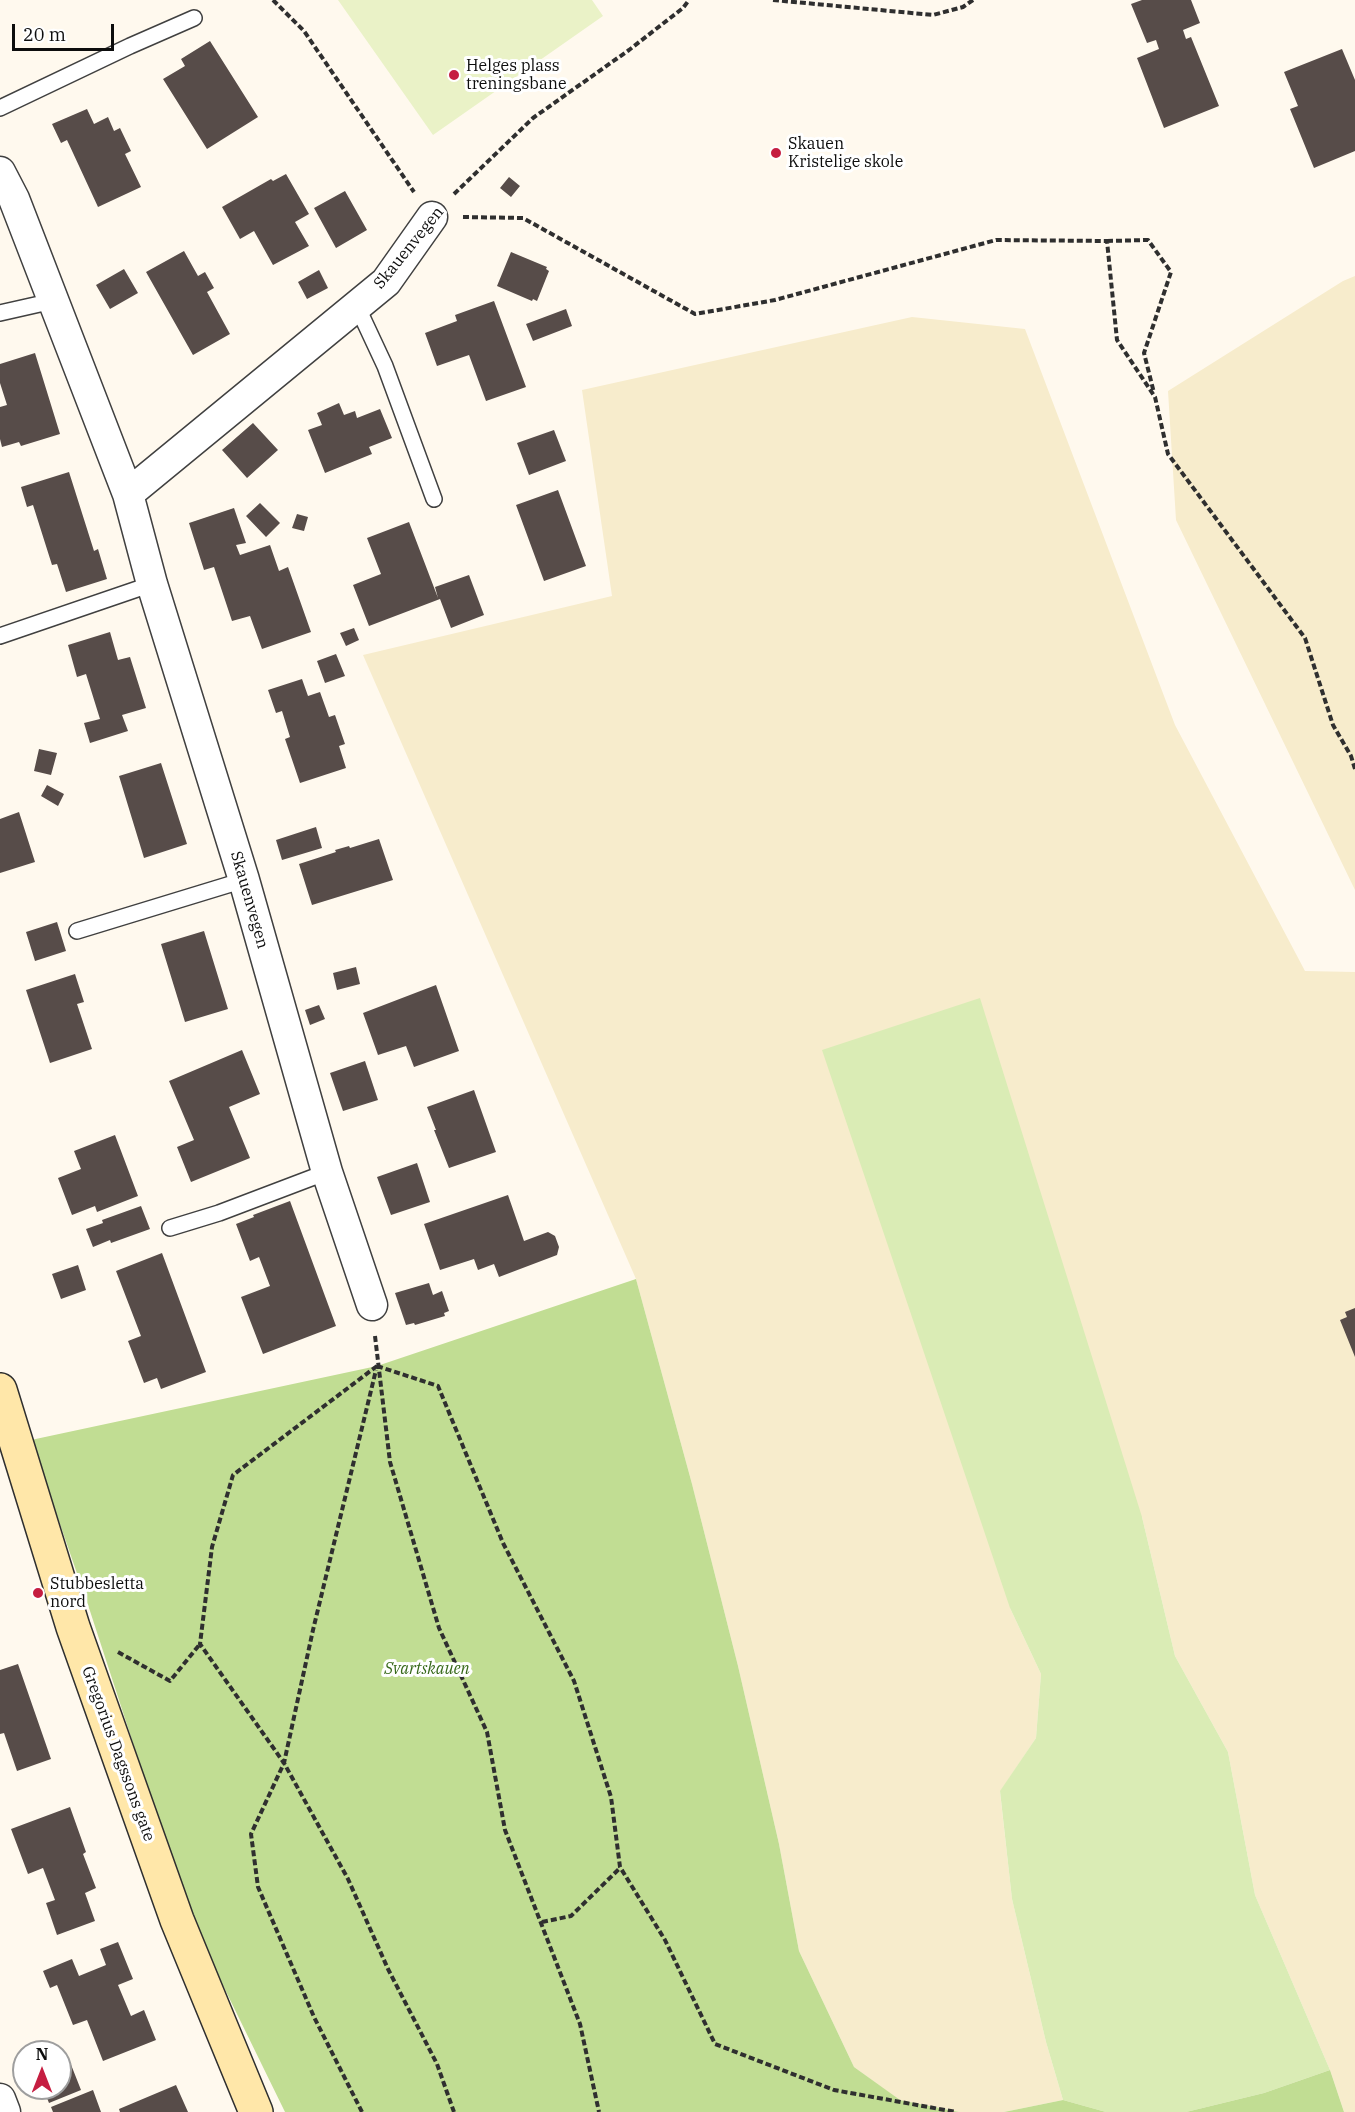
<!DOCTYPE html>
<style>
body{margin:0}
#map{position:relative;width:1355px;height:2112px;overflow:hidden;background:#fff9ee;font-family:"IBM Plex Serif",serif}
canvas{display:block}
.north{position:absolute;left:12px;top:2040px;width:60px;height:60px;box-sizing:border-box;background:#fff;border:2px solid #9e9e9e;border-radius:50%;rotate:0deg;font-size:16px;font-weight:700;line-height:24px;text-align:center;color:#0d0d0d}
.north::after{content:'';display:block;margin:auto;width:21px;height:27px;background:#c51e41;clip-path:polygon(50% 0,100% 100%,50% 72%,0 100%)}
.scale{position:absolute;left:12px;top:24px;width:102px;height:27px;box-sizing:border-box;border:3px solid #0d0d0d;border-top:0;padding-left:8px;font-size:18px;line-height:21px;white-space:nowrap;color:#0d0d0d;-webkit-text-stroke:4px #fff;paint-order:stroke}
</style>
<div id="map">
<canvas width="1355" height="2112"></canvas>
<div class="north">N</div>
<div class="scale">20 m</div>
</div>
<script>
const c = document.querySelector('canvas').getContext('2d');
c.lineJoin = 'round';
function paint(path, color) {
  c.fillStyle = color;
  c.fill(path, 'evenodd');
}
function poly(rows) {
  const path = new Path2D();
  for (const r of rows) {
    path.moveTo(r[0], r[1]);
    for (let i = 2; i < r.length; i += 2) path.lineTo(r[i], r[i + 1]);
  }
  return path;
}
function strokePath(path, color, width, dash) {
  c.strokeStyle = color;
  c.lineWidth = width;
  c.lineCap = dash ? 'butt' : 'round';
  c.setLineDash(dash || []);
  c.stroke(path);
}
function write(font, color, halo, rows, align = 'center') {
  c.font = font + ' "IBM Plex Serif",serif';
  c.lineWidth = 6;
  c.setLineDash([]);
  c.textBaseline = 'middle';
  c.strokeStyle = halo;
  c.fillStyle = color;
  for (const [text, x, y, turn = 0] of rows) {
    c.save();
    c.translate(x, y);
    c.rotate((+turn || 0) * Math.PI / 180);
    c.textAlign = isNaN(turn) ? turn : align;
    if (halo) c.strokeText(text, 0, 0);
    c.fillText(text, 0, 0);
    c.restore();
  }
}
const farmland = poly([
 [1355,276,1355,890,1176,520,1168,391,1343,281],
 [912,317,1025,329,1175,725,1305,971,1355,972,1355,2112,1344,2112,1330,2070,1255,1895,1228,1752,1175,1656,1142,1517,1010,1608,1041,1674,1036,1738,1000,1792,1012,1899,1046,2042,1063,2100,1004,2112,959,2112,899,2100,854,2067,799,1951,779,1844,738,1666,692,1484,636,1279,363,655,612,596,582,390]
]);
const green = poly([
 [980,998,1142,1517,1175,1656,1228,1752,1255,1895,1330,2070,1264,2093,1186,2112,1106,2112,1063,2100,1046,2042,1012,1899,1000,1791,1036,1738,1041,1674,1010,1608,822,1050]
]);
const forest = poly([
 [636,1279,692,1484,738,1666,779,1844,799,1951,854,2067,900,2100,959,2112,285,2112,190,1918,90,1611,31,1440,377,1366],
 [1330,2070,1344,2112,1186,2112,1264,2093],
 [1063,2100,1106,2112,1004,2112]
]);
const pitch = poly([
 [338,0,592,0,603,16,433,135]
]);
const building = poly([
 [1142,0,1191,0,1200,23,1183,30,1186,39,1191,37,1219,106,1164,128,1137,58,1159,49,1156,40,1147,43,1131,4],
 [210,41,258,117,207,149,163,79,185,66,181,59],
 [1342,49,1355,80,1355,151,1314,168,1290,109,1298,106,1284,72],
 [87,109,94,124,108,117,114,131,120,128,131,151,125,154,141,187,98,207,67,140,61,143,52,124],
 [286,174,309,214,295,222,309,246,273,265,254,231,240,239,222,207,271,179,273,181],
 [509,177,520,186,511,197,500,188],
 [345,191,367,230,336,248,314,208],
 [184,251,198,276,205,272,214,288,207,292,230,334,193,355,146,272],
 [511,252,547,267,546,269,549,271,537,301,533,299,532,301,497,286],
 [124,269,138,293,110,309,96,285],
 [319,270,328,288,307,299,298,282],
 [494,301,526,387,486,401,469,355,437,366,425,333,457,321,455,315],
 [566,309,572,326,533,341,526,324],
 [35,353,60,434,21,446,19,442,2,447,0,439,0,407,7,405,0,383,0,364],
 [339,403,344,415,355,411,357,418,380,409,392,438,369,447,372,454,325,473,308,430,322,425,317,413],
 [253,423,278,450,247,478,222,450],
 [554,430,566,461,529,475,517,443],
 [69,472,94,551,98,549,107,579,66,592,57,564,52,565,33,505,27,507,21,487],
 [558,490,586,566,544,581,516,505],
 [260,503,280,523,266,537,246,516],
 [234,508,246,543,236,545,240,555,270,545,279,571,288,567,311,632,262,649,250,616,232,621,214,567,204,570,189,523],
 [297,514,308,517,304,531,292,528],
 [409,522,438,598,435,587,469,575,484,615,451,628,440,599,369,626,353,585,381,574,367,538],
 [354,628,359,640,346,646,340,633],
 [110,632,118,660,130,657,146,708,122,715,128,731,90,743,84,723,100,719,86,674,77,677,68,645],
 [336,654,345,676,325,683,317,661],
 [302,679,308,696,320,692,329,717,335,715,345,744,339,746,346,768,300,783,285,739,290,737,282,711,276,713,268,690],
 [39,749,57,753,51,775,34,771],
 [161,763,187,844,144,858,119,776],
 [47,785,64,794,58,806,41,796],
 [19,812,35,862,0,873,0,819],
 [316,827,322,848,282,860,276,840],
 [379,839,393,880,312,905,299,864,336,852,335,850,349,846,350,848],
 [57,922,66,951,35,961,26,932],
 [204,931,228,1009,185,1022,161,944],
 [356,967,360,984,337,990,333,973],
 [75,974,84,1002,77,1004,92,1049,50,1063,26,990],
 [436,985,459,1051,414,1067,406,1046,378,1055,363,1013],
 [319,1005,325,1019,310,1025,305,1010],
 [242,1050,260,1094,229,1107,250,1158,191,1182,177,1147,194,1140,169,1081],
 [365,1061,378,1100,343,1111,330,1073],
 [474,1090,496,1152,449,1168,434,1130,436,1130,427,1107],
 [115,1135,138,1196,97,1212,95,1206,72,1215,58,1178,81,1169,74,1151],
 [417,1163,430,1202,391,1215,377,1177],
 [508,1195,524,1241,548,1232,555,1236,559,1247,557,1255,499,1277,494,1264,478,1270,474,1259,440,1270,424,1224],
 [290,1201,336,1326,263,1354,241,1297,270,1286,259,1257,250,1261,236,1224,254,1217,253,1215],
 [141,1206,150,1229,111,1243,110,1240,93,1247,86,1229,103,1223,102,1220],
 [162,1253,206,1372,161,1389,157,1378,144,1383,128,1341,141,1336,116,1271],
 [78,1265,86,1290,61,1299,52,1274],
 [429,1283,433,1295,442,1291,449,1311,444,1313,445,1316,415,1325,414,1323,406,1325,395,1293],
 [1355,1308,1355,1357,1340,1320,1347,1317,1345,1312],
 [18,1664,51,1759,17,1771,4,1733,0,1734,0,1670],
 [70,1807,86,1852,83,1854,96,1888,85,1893,95,1921,57,1935,46,1903,55,1900,43,1868,28,1874,11,1829],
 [118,1942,133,1979,118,1985,131,2016,144,2010,156,2040,103,2061,87,2020,73,2025,57,1985,50,1988,43,1971,72,1959,79,1976,106,1965,100,1949],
 [68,2057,81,2090,49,2103,43,2088,60,2088,60,2060],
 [176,2085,188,2112,120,2112,119,2109],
 [93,2090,101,2112,53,2112,51,2107]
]);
const path = poly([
 [273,0,304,31,414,192],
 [773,0,933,15,963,7,973,0],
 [454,194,533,118,629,50,683,8,689,0],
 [463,217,523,218,695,314,775,300,996,240,1107,241,1117,340,1155,397,1168,454,1305,638,1333,725,1351,756,1355,769],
 [1107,241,1148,240,1171,272,1144,353,1154,393],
 [375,1336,390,1462,439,1628,487,1732,505,1830,580,2024,599,2112],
 [377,1366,438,1386,503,1543,574,1681,611,1797,620,1867,665,1940,715,2044,834,2090,956,2112],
 [377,1366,233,1475,212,1547,200,1644,284,1763,348,1879,388,1969,437,2064,454,2112],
 [118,1652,170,1681,200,1644],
 [542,1922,571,1916,620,1868],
 [362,2112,314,2017,258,1887,251,1834,284,1763,313,1630,376,1370]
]);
const lane = poly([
 [0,108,130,46,194,18],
 [357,306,385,366,434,499],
 [0,313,53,301],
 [0,636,152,584],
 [77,931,244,880],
 [170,1228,219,1213,327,1172]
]);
const street = poly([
 [0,172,14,199,128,494,152,584,244,880,327,1172,372,1305],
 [128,494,386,282,432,217],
 [0,2099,5,2112]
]);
const secondary = poly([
 [0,1390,73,1627,177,1920,256,2112]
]);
const markers = [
 [454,75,6,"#c51e41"],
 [776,153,6,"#c51e41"],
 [38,1593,6,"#c51e41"]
];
const poiNames = [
 ["Helges plass",466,66],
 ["treningsbane",466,84],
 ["Skauen",788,144],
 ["Kristelige skole",788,162],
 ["Stubbesletta",50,1584],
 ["nord",50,1602]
];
const streetNames = [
 ["Skauenvegen",409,248,-51],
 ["Skauenvegen",249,900,74],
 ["Gregorius Dagssons gate",118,1754,70]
];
const parkNames = [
 ["Svartskauen",427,1669]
];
paint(farmland, '#f7eccc');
paint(green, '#daecb5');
paint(forest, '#c1dd93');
paint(pitch, '#eaf2c7');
paint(building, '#574c49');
strokePath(lane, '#404040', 18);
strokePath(street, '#404040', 33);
strokePath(secondary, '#2f2f2f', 36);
strokePath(path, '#2f2f2f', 4, [6, 3]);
strokePath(lane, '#fff', 15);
strokePath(street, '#fff', 30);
strokePath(secondary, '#ffe7a9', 33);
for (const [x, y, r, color] of markers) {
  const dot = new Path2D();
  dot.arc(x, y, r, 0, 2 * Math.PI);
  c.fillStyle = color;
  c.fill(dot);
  strokePath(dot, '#fff', 2);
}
write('16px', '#0d0d0d', '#fff', poiNames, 'left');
write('16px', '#0d0d0d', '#fff', streetNames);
write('italic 16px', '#37691a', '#fff', parkNames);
</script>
